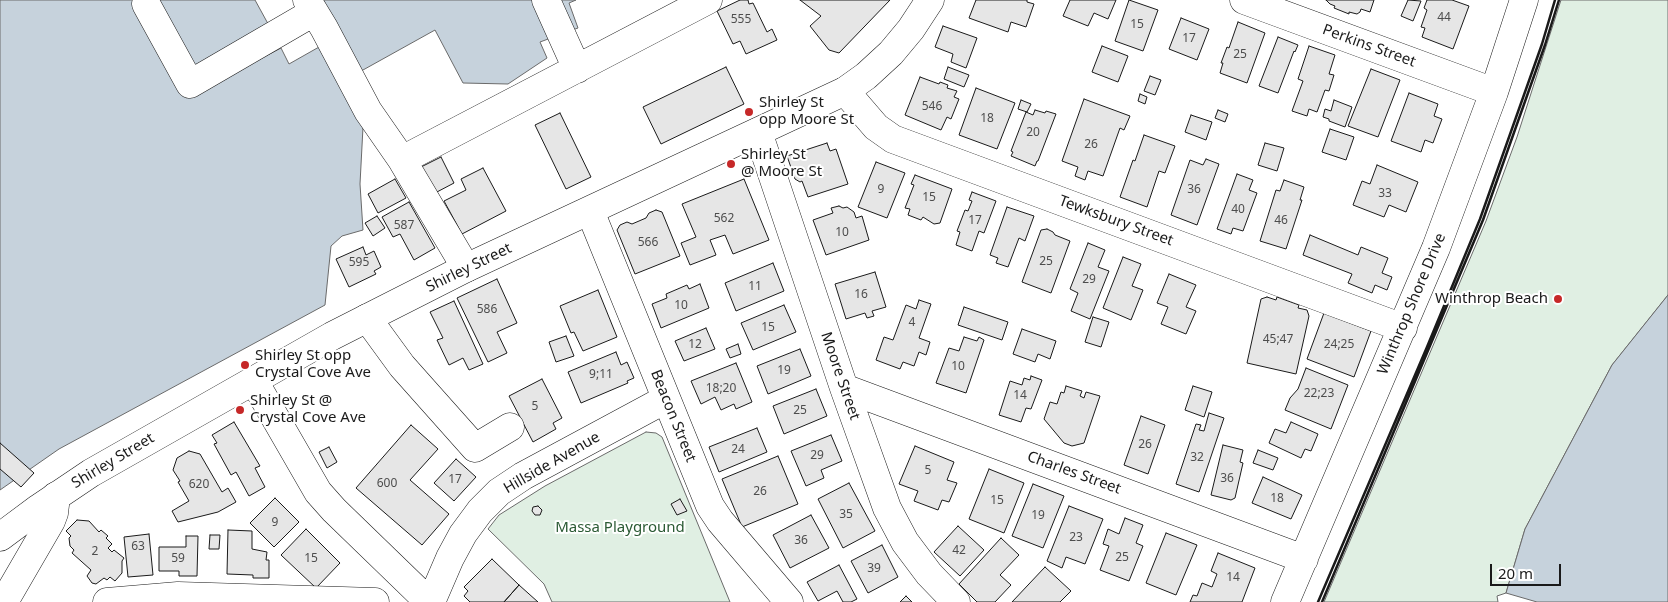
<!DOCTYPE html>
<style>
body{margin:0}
#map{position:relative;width:1668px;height:602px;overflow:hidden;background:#fff;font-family:"Noto Sans",sans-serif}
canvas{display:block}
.scale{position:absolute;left:1490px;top:564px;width:71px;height:22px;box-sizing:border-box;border:2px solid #1a1a1a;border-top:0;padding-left:6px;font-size:15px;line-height:18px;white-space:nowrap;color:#1a1a1a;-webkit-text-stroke:4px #fff;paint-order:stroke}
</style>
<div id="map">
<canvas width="1668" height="602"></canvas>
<div class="scale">20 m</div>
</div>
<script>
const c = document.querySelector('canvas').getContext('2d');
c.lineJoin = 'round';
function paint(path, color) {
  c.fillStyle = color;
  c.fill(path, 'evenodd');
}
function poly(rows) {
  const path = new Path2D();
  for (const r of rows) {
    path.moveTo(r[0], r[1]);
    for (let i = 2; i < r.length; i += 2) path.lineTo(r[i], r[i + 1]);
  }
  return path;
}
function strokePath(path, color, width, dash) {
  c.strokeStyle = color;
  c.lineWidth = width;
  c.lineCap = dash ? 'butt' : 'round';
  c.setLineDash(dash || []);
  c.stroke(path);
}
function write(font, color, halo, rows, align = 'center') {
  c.font = font + ' "Noto Sans",sans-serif';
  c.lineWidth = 4;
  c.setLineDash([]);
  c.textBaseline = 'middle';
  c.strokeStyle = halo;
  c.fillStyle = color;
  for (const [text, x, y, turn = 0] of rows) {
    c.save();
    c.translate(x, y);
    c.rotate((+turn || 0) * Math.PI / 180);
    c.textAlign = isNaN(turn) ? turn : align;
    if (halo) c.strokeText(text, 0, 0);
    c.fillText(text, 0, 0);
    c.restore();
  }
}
const green = poly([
 [1561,0,1668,0,1668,295,1612,365,1525,529,1506,593,1497,596,1498,602,1324,602,1486,221,1517,137,1561,0],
 [646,432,656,433,662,437,730,602,552,602,544,584,488,529,499,515,545,486,646,432]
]);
const water = poly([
 [0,0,255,0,272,31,189,70,140,11,186,98,281,48,289,64,319,47,363,127,360,184,363,230,342,236,331,246,325,305,59,449,0,490,0,0],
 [314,0,576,0,569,3,578,28,540,42,547,58,508,84,463,83,435,30,354,75,314,0],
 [1668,295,1668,602,1537,602,1506,593,1525,529,1612,365,1668,295]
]);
const building = poly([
 [740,0,748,0,749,4,753,3,767,32,772,29,777,40,746,54,740,41,733,44,717,11,740,0],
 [800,0,890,0,839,53,829,50,810,26,821,16,800,0],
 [976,0,1027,0,1027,2,1034,4,1026,27,1011,22,1008,32,969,18,976,0],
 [1070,0,1116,0,1108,19,1094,13,1088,26,1063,16,1070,0],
 [1129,0,1158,10,1143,51,1115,41,1129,0],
 [1326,0,1374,0,1370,12,1361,9,1360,12,1357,14,1349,12,1349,14,1334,8,1335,6,1330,4,1326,0],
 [1408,0,1421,1,1413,21,1401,16,1408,0],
 [1427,0,1452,0,1469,6,1453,49,1422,37,1425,28,1421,27,1427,10,1424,8,1427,0],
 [1181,18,1209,29,1197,60,1169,49,1181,18],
 [1238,22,1265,33,1247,83,1220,73,1223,63,1221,63,1227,47,1229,48,1238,22],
 [943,26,977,38,966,68,951,62,953,54,935,47,943,26],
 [1278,37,1298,45,1295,52,1294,51,1278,93,1259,86,1278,37],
 [1102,46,1128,56,1118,82,1092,72,1102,46],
 [1309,46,1335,55,1329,74,1334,75,1329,91,1325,90,1317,112,1309,109,1307,116,1292,111,1303,81,1298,79,1309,46],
 [726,67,744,104,661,144,643,107,726,67],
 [948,67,969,75,964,87,944,79,948,67],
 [1371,69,1400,80,1378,137,1348,126,1371,69],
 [1150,76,1161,80,1155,95,1144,91,1150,76],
 [920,77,939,84,940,82,948,85,947,88,957,91,954,97,959,99,951,119,947,117,941,130,905,115,920,77],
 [976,88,1015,103,997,149,959,135,976,88],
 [1409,93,1438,104,1434,116,1442,119,1433,143,1425,140,1421,152,1391,141,1409,93],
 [1140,94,1147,97,1145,104,1138,101,1140,94],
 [1084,99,1130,116,1124,130,1120,128,1103,176,1088,171,1085,180,1075,176,1078,167,1062,161,1084,99],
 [1021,100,1031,104,1027,112,1018,109,1021,100],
 [1334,100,1352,107,1345,127,1329,121,1329,119,1323,117,1325,109,1331,111,1334,100],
 [1035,110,1045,113,1046,111,1056,114,1038,161,1037,161,1035,166,1011,156,1013,152,1011,151,1026,112,1033,115,1035,110],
 [1218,110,1228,114,1225,122,1215,118,1218,110],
 [560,113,591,177,566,189,535,125,560,113],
 [1191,115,1212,122,1206,140,1185,132,1191,115],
 [1330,129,1354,137,1346,160,1322,152,1330,129],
 [1144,135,1175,146,1165,173,1159,171,1147,207,1120,197,1133,160,1135,161,1144,135],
 [827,143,830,151,836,149,848,184,808,197,802,181,800,182,795,179,787,156,827,143],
 [1265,143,1284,148,1277,171,1258,165,1265,143],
 [441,157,454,183,435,193,421,167,441,157],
 [1206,159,1219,164,1197,225,1171,215,1190,160,1203,165,1206,159],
 [876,162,905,173,887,218,858,207,876,162],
 [1377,165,1418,182,1406,212,1389,205,1384,217,1353,205,1362,181,1370,184,1377,165],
 [483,168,506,211,462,234,444,201,466,190,461,179,483,168],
 [1237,174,1253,180,1249,190,1257,193,1243,231,1233,228,1231,234,1217,229,1237,174],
 [915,175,952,189,940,223,934,224,923,217,921,220,908,215,910,209,905,208,914,185,911,184,915,175],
 [395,179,406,198,378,213,368,194,395,179],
 [744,179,769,240,733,254,725,235,710,240,716,255,690,265,681,243,696,237,682,204,744,179],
 [1284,180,1304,187,1300,200,1302,200,1286,249,1260,241,1276,190,1280,191,1284,180],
 [972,192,996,201,984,233,979,231,972,251,956,245,960,232,957,231,965,210,968,211,972,201,969,200,972,192],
 [409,202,435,248,414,260,400,234,393,237,382,217,409,202],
 [839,206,843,208,847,207,854,212,856,218,862,216,869,240,826,255,813,220,833,213,831,208,839,206],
 [1007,207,1034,216,1025,241,1019,238,1008,267,996,263,998,258,990,255,1007,207],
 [656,210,662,212,680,256,635,274,617,230,620,225,627,222,632,224,646,218,649,213,656,210],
 [377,216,385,228,373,236,365,223,377,216],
 [1047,229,1053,232,1055,235,1070,241,1051,293,1022,282,1041,230,1047,229],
 [1310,235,1358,255,1361,247,1388,258,1382,273,1392,277,1387,290,1375,285,1372,293,1348,283,1352,274,1303,255,1310,235],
 [1088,243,1105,250,1098,267,1109,271,1090,319,1071,311,1078,293,1070,289,1088,243],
 [363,247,366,255,374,251,381,267,374,271,376,274,349,287,336,259,363,247],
 [1123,257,1141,264,1132,286,1143,290,1131,320,1103,308,1123,257],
 [773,263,784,291,736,311,725,283,773,263],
 [875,272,886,307,872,311,874,316,867,318,865,313,846,319,835,284,875,272],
 [1169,274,1196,285,1186,307,1196,311,1186,334,1161,324,1168,307,1157,303,1169,274],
 [497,279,517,323,497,332,507,353,488,362,457,298,497,279],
 [700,284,709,308,661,328,652,304,667,298,666,294,687,285,689,289,700,284],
 [598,290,617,337,583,351,574,332,571,333,560,306,598,290],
 [1267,297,1276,300,1277,297,1299,305,1298,308,1307,310,1309,316,1296,374,1247,363,1261,299,1267,297],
 [919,300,931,304,919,338,930,342,926,355,919,352,914,366,903,362,900,369,876,360,884,337,893,340,906,305,916,309,919,300],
 [454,301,483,364,469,370,463,358,449,365,437,340,443,338,430,312,454,301],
 [784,305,796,332,753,350,741,323,784,305],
 [964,307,1008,322,1002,340,958,325,964,307],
 [1324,313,1371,331,1354,377,1307,359,1324,313],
 [1093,317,1109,322,1101,347,1085,342,1093,317],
 [706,328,715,349,684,361,675,341,706,328],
 [1022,329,1056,341,1050,359,1038,354,1035,362,1013,354,1022,329],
 [566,336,574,356,556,362,549,342,566,336],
 [964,337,977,341,979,337,984,340,966,393,936,383,949,348,959,351,964,337],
 [738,344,741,354,730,358,726,349,738,344],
 [800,349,811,376,768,394,757,366,800,349],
 [616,352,621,365,627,362,634,378,627,381,628,383,581,403,568,372,616,352],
 [736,363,752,402,736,409,734,404,721,410,715,397,701,404,691,381,736,363],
 [1306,368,1348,385,1331,429,1285,410,1290,398,1298,389,1306,368],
 [1031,376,1042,380,1031,409,1026,408,1021,422,999,415,1010,381,1022,385,1024,378,1030,380,1031,376],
 [542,379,562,418,553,423,556,429,533,442,509,396,542,379],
 [1066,386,1082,391,1080,396,1084,398,1086,392,1100,396,1084,443,1072,446,1064,443,1044,419,1050,402,1057,404,1061,392,1064,393,1066,386],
 [1193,386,1212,392,1204,417,1185,410,1193,386],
 [816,389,827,416,784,434,773,406,816,389],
 [1209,413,1224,418,1199,492,1176,484,1196,424,1201,425,1199,430,1204,431,1209,413],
 [1141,416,1165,425,1148,474,1124,465,1141,416],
 [234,422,260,466,255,468,265,487,249,496,236,472,231,475,214,444,217,443,212,435,234,422],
 [1291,422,1318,434,1311,451,1305,449,1301,458,1269,443,1275,429,1286,433,1291,422],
 [411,425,438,449,410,480,449,514,422,545,356,488,411,425],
 [757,428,767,452,719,472,709,447,757,428],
 [831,435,842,461,821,470,824,478,806,486,791,451,831,435],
 [0,443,34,473,21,487,0,469,0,443],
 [1223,445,1243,450,1240,462,1243,463,1235,498,1231,500,1211,495,1223,445],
 [915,446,954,462,947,480,957,483,949,502,942,500,938,510,914,501,918,491,899,484,915,446],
 [329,447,337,462,327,468,319,452,329,447],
 [1258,450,1278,458,1273,470,1253,463,1258,450],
 [189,451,200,454,222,492,228,488,236,502,218,512,178,522,172,511,189,501,178,482,180,481,173,470,177,458,189,451],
 [778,456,798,504,742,527,722,479,778,456],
 [456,459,476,477,454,501,434,483,456,459],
 [989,469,1024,483,1004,533,969,519,989,469],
 [1263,477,1302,495,1291,519,1252,503,1263,477],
 [849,483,875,531,843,548,818,499,849,483],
 [1033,484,1064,496,1043,548,1012,536,1033,484],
 [275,498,299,522,274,547,250,523,275,498],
 [680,499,687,511,677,515,671,504,680,499],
 [538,506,542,510,540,515,535,515,532,511,533,507,538,506],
 [1069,506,1103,519,1085,564,1066,557,1062,568,1047,561,1069,506],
 [811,515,829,548,790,568,773,535,811,515],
 [1125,518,1143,525,1136,543,1143,546,1129,581,1100,570,1109,546,1103,544,1108,529,1119,534,1125,518],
 [77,520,89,521,99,532,101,530,108,536,106,538,112,544,108,548,112,552,114,550,124,558,122,561,122,573,115,581,110,577,107,580,104,578,96,584,92,583,87,576,91,570,72,553,74,550,70,546,69,538,71,536,66,531,77,520],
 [958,526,984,550,960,576,934,552,958,526],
 [306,529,340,563,316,588,281,555,306,529],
 [228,530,252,531,252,549,267,552,266,560,269,560,269,578,253,578,253,575,227,574,228,530],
 [1166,533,1197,545,1176,595,1146,583,1166,533],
 [149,534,153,575,128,577,124,537,149,534],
 [210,535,220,535,219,549,209,549,210,535],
 [186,536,198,536,197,576,179,576,179,571,159,571,159,547,186,547,186,536],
 [1001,538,1019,555,1000,575,1011,585,995,602,977,602,959,584,1001,538],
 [882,545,898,577,868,593,851,561,882,545],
 [1218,553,1255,568,1242,602,1190,602,1193,595,1197,596,1202,583,1212,587,1217,574,1211,571,1218,553],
 [492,559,519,585,504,602,470,602,464,596,468,591,464,587,492,559],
 [839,565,857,599,851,602,843,602,837,591,818,601,807,582,839,565],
 [1045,567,1071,591,1060,602,1012,602,1045,567],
 [519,585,538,602,504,602,519,585],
 [906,596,912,602,900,602,906,596]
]);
const minor = poly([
 [307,0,324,28,368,111,402,160,466,268],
 [546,0,577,69],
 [1244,0,1494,92],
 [146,4,190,84,314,12],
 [845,91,876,127,893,139,1403,328],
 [758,132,844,388,887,508,905,542,929,574,956,602],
 [402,160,708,0],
 [590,211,710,506,720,521,789,602],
 [367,318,402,366,475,448,510,427],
 [254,381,318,492,334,510,429,602],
 [844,388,1304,559],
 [4,602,51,521,54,513,56,496],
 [107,602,178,596,375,602],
 [431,602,450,558,463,534,480,511,499,492,523,476,666,399],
 [1285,602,1436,248,1494,92,1524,0]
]);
const major = poly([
 [0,537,39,508,91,473,332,336,466,268,845,91,866,76,891,53,911,29,930,0]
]);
const wall = poly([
 [1318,602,1427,347,1480,219,1542,44,1555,0],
 [1322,602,1483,220,1545,45,1559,0]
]);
const markers = [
 [749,112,5,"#c62828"],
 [731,164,5,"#c62828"],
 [1558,299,5,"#c62828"],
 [245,365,5,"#c62828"],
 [240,410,5,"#c62828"]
];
const numberNames = [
 ["44",1444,18],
 ["555",741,20],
 ["15",1137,25],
 ["17",1189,39],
 ["25",1240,55],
 ["546",932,107],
 ["18",987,119],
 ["20",1033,133],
 ["26",1091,145],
 ["9",881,190],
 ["36",1194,190],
 ["33",1385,194],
 ["15",929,198],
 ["40",1238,210],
 ["562",724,219],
 ["17",975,221],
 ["46",1281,221],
 ["587",404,226],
 ["10",842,233],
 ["566",648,243],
 ["25",1046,262],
 ["595",359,263],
 ["29",1089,280],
 ["11",755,287],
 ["16",861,295],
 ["10",681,306],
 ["586",487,310],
 ["4",912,323],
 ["15",768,328],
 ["45;47",1278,340],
 ["12",695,345],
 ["24;25",1339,345],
 ["10",958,367],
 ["19",784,371],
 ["9;11",601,375],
 ["18;20",721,389],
 ["22;23",1319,394],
 ["14",1020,396],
 ["5",535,407],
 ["25",800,411],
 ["26",1145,445],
 ["24",738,450],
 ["29",817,456],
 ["32",1197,458],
 ["5",928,471],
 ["36",1227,479],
 ["17",455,480],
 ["600",387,484],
 ["620",199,485],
 ["26",760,492],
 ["18",1277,499],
 ["15",997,501],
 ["35",846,515],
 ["19",1038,516],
 ["9",275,523],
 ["23",1076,538],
 ["36",801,541],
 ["63",138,547],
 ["42",959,551],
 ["2",95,552],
 ["25",1122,558],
 ["59",178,559],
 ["15",311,559],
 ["39",874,569],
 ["14",1233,578]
];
const streetNames = [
 ["Perkins Street",1369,46,20],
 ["Tewksbury Street",1116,221,20],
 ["Shirley Street",469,268,-26],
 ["Winthrop Shore Drive",1412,304,-67],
 ["Moore Street",840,376,71],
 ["Beacon Street",673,416,68],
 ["Shirley Street",113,461,-31],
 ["Hillside Avenue",552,463,-30],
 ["Charles Street",1074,473,20]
];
const poiNames = [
 ["Shirley St",759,103],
 ["opp Moore St",759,120],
 ["Shirley St",741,155],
 ["@ Moore St",741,172],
 ["Winthrop Beach",1548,299,"right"],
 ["Shirley St opp",255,356],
 ["Crystal Cove Ave",255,373],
 ["Shirley St @",250,401],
 ["Crystal Cove Ave",250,418]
];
const parkNames = [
 ["Massa Playground",620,528]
];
paint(green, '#e0efe3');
strokePath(green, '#6a6a6a', 1);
paint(water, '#c6d2dc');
strokePath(water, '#6a6a6a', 1);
paint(building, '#e6e6e6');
strokePath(building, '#1a1a1a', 1);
strokePath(minor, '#1a1a1a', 29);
strokePath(major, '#1a1a1a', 29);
strokePath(minor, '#fff', 28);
strokePath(major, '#fff', 28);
strokePath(wall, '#1a1a1a', 2.5);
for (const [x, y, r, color] of markers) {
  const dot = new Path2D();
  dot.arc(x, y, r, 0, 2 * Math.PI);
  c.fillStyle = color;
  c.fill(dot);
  strokePath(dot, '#fff', 2);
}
write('12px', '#4d4d4d', null, numberNames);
write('15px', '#1a1a1a', '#fff', streetNames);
write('15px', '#1a1a1a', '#fff', poiNames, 'left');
write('15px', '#2b5a34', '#fff', parkNames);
</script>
